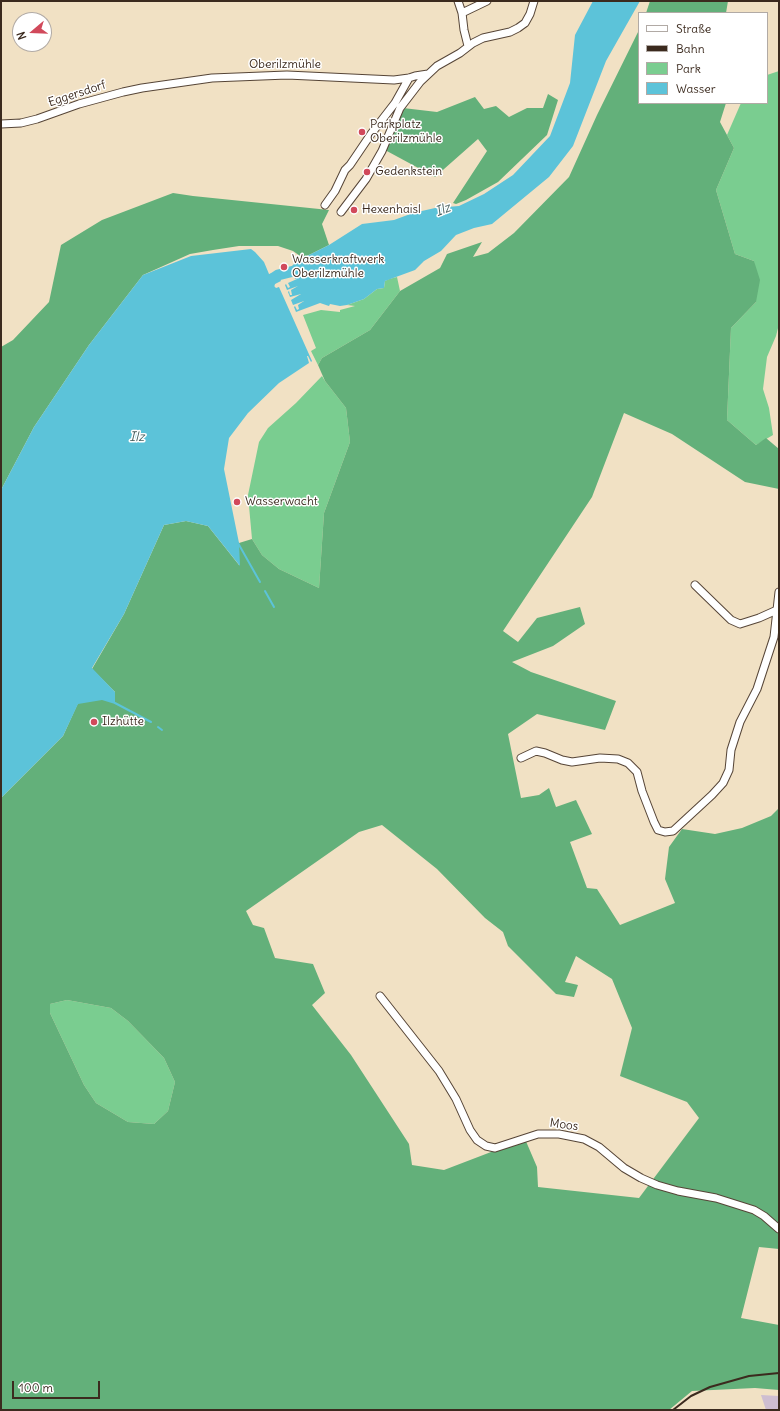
<!DOCTYPE html>
<meta charset="utf-8">
<style>
body{margin:0}
#map{position:relative;width:780px;height:1411px;overflow:hidden;background:#f1e1c4;font-family:Delius,sans-serif}
canvas{display:block}
.frame{position:absolute;inset:0;border:2px solid #3b2a1e;pointer-events:none}
.legend{position:absolute;left:638px;top:12px;width:130px;height:92px;box-sizing:border-box;background:#fff;border:1px solid #b1aaa5;margin:0;padding:5px 7px;list-style:none;font-size:12px;color:#3b2a1e}
.legend li{display:flex;align-items:center;gap:8px;height:20px}
.legend b{width:20px;border:1px solid #b1aaa5}
.north{position:absolute;left:12px;top:12px;width:40px;height:40px;box-sizing:border-box;background:#fff;border:1px solid #b1aaa5;border-radius:50%;rotate:251deg;font-size:11px;font-weight:700;line-height:16px;text-align:center;color:#3b2a1e}
.north::after{content:'';display:block;margin:auto;width:14px;height:18px;background:#d1495b;clip-path:polygon(50% 0,100% 100%,50% 72%,0 100%)}
.scale{position:absolute;left:12px;top:1381px;width:88px;height:18px;box-sizing:border-box;border:2px solid #3b2a1e;border-top:0;padding-left:5px;font-size:12px;line-height:14px;white-space:nowrap;color:#3b2a1e;-webkit-text-stroke:3px #fff;paint-order:stroke}
</style>
<div id="map">
<canvas width="780" height="1411"></canvas>
<div class="frame"></div>
<ul class="legend">
<li><b style="height:5px;background:#fff"></b>Straße</li>
<li><b style="height:5px;background:#3b2a1e"></b>Bahn</li>
<li><b style="height:11px;background:#7acd90"></b>Park</li>
<li><b style="height:11px;background:#5cc3d9"></b>Wasser</li>
</ul>
<div class="north">N</div>
<div class="scale">100 m</div>
</div>
<script>
const c = document.querySelector('canvas').getContext('2d');
c.lineJoin = 'round';
function paint(path, color) {
  c.fillStyle = color;
  c.fill(path, 'evenodd');
}
function poly(rows) {
  const path = new Path2D();
  for (const r of rows) {
    path.moveTo(r[0], r[1]);
    for (let i = 2; i < r.length; i += 2) path.lineTo(r[i], r[i + 1]);
  }
  return path;
}
function strokePath(path, color, width, dash) {
  c.strokeStyle = color;
  c.lineWidth = width;
  c.lineCap = dash ? 'butt' : 'round';
  c.setLineDash(dash || []);
  c.stroke(path);
}
function write(font, color, halo, rows, align = 'center') {
  c.font = font + ' Delius,sans-serif';
  c.lineWidth = 3;
  c.setLineDash([]);
  c.textBaseline = 'middle';
  c.strokeStyle = halo;
  c.fillStyle = color;
  for (const [text, x, y, turn = 0] of rows) {
    c.save();
    c.translate(x, y);
    c.rotate((+turn || 0) * Math.PI / 180);
    c.textAlign = isNaN(turn) ? turn : align;
    if (halo) c.strokeText(text, 0, 0);
    c.fillText(text, 0, 0);
    c.restore();
  }
}
const industrial = poly([
 [761,1395,779,1396,779,1410,766,1410]
]);
const green = poly([
 [779,71,779,324,776,336,767,357,763,389,769,408,773,435,756,445,727,420,731,328,756,302,754,261,735,254,716,190,734,148,727,135,741,103,767,103,767,75],
 [397,277,400,291,370,330,322,358,318,365,311,351,316,348,303,315,321,310,340,312,340,310,355,306,347,305,364,299,377,289,384,288,385,281,389,279],
 [322,376,325,381,346,408,350,442,324,513,319,588,279,569,262,555,252,539,248,495,259,442,268,428,296,403],
 [67,1000,111,1008,128,1021,164,1058,175,1082,168,1111,154,1124,128,1122,96,1103,84,1085,50,1013,50,1004]
]);
const forest = poly([
 [650,1,728,1,726,13,646,13],
 [639,30,639,103,726,103,720,122,734,148,716,190,735,254,754,261,760,280,756,302,731,328,727,420,756,445,766,438,779,449,779,489,745,482,672,434,624,413,592,497,503,631,518,642,537,618,580,607,585,624,553,646,512,662,531,672,616,701,605,730,537,714,508,734,521,798,539,795,549,788,556,807,576,800,592,834,570,842,587,888,597,889,620,925,675,903,665,879,669,847,682,829,715,834,742,828,771,816,779,808,779,1249,759,1247,741,1318,779,1325,779,1390,755,1388,692,1391,669,1410,1,1410,1,798,63,736,78,703,115,692,92,669,124,614,164,525,186,521,208,526,239,565,239,543,252,539,262,555,279,569,319,588,324,513,350,442,346,408,325,381,318,365,322,358,370,330,400,291,440,268,447,254,482,242,473,257,488,253,514,233,569,177,597,115],
 [382,825,437,869,485,918,503,932,508,946,556,994,574,997,578,985,565,982,576,956,612,979,632,1028,620,1076,687,1102,699,1118,639,1198,538,1187,537,1167,525,1139,444,1170,412,1165,409,1144,351,1055,312,1005,325,993,313,964,275,958,264,928,253,925,246,911,359,832],
 [67,1000,111,1008,128,1021,164,1058,175,1082,168,1111,154,1124,128,1122,96,1103,84,1085,50,1013,50,1004],
 [548,94,558,100,547,135,498,182,466,200,456,204,453,203,487,151,478,139,435,177,385,150,403,108,437,112,475,97,484,109,496,106,509,117,527,108,543,108],
 [173,193,193,196,329,210,322,224,329,245,303,258,293,251,278,246,239,246,213,250,190,254,143,275,89,345,34,427,1,490,1,347,13,340,49,302,61,245,102,220]
]);
const water = poly([
 [593,1,640,1,606,61,573,146,549,177,492,224,474,228,456,235,441,251,424,261,415,270,385,281,384,288,377,289,364,299,347,305,340,306,330,304,329,306,320,303,296,312,294,307,295,306,297,310,299,309,298,305,304,301,293,305,291,300,301,294,290,297,288,292,289,291,290,295,292,295,291,290,298,286,287,290,285,285,286,284,288,288,290,287,288,283,297,279,295,279,291,267,297,261,329,245,362,224,394,220,413,213,435,208,459,206,484,194,513,175,550,136,570,83,575,35],
 [251,249,255,252,264,262,269,274,277,272,281,281,275,284,274,286,276,288,279,287,312,361,311,362,308,356,307,356,309,363,279,383,248,413,229,438,224,469,239,543,240,566,208,526,186,521,164,525,124,614,92,668,115,692,115,704,102,700,78,704,63,736,1,798,1,490,34,427,89,345,143,275,191,256]
]);
const stream = poly([
 [238,543,260,582],
 [265,591,274,607],
 [115,703,151,722],
 [158,727,162,730]
]);
const river = poly([
 [269,285,269,281,278,275,306,268]
]);
const minor = poly([
 [458,1,462,13,464,30,468,46],
 [462,13,487,1],
 [1,124,21,123,37,119,79,104,123,92,142,88,212,78,287,75,394,80,409,78,415,76,428,74],
 [325,205,335,191,345,170,350,165,371,134,395,103,409,78],
 [341,212,366,179,382,151,400,108,420,82,437,66,460,53,473,43,483,38,510,32,518,28,525,23,530,14,534,1],
 [695,585,731,620,740,624,759,618,779,609],
 [521,758,536,751,545,753,562,760,572,762,600,758,618,759,628,763,637,772,642,791,654,822,658,830,665,832,673,831,712,795,723,783,729,770,731,750,740,722,757,689,774,637,779,592],
 [380,996,439,1071,456,1099,470,1130,477,1140,486,1146,495,1148,538,1134,559,1134,584,1139,599,1147,624,1168,641,1178,657,1185,678,1191,716,1198,754,1210,764,1216,779,1229]
]);
const rail = poly([
 [673,1410,691,1396,710,1387,749,1376,779,1373]
]);
const markers = [
 [362,132,4,"#d1495b"],
 [367,172,4,"#d1495b"],
 [354,210,4,"#d1495b"],
 [284,267,4,"#d1495b"],
 [237,502,4,"#d1495b"],
 [94,722,4,"#d1495b"]
];
const streetNames = [
 ["Oberilzmühle",285,65],
 ["Eggersdorf",77,94,-18],
 ["Moos",564,1125,8]
];
const poiNames = [
 ["Parkplatz",370,125],
 ["Oberilzmühle",370,139],
 ["Gedenkstein",375,172],
 ["Hexenhaisl",362,210],
 ["Wasserkraftwerk",292,260],
 ["Oberilzmühle",292,274],
 ["Wasserwacht",245,502],
 ["Ilzhütte",102,722]
];
const waterNames = [
 ["Ilz",443,210,-22],
 ["Ilz",137,437]
];
paint(industrial, '#cebed1');
paint(green, '#7acd90');
paint(forest, '#63b07a');
paint(water, '#5cc3d9');
strokePath(stream, '#5cc3d9', 2);
strokePath(river, '#5cc3d9', 11);
strokePath(minor, '#564537', 9);
strokePath(minor, '#fff', 7);
strokePath(rail, '#3b2a1e', 2);
for (const [x, y, r, color] of markers) {
  const dot = new Path2D();
  dot.arc(x, y, r, 0, 2 * Math.PI);
  c.fillStyle = color;
  c.fill(dot);
  strokePath(dot, '#fff', 1.5);
}
write('12px', '#3b2a1e', '#fff', streetNames);
write('12px', '#3b2a1e', '#fff', poiNames, 'left');
write('italic 13px', '#47605f', '#fff', waterNames);
</script>
